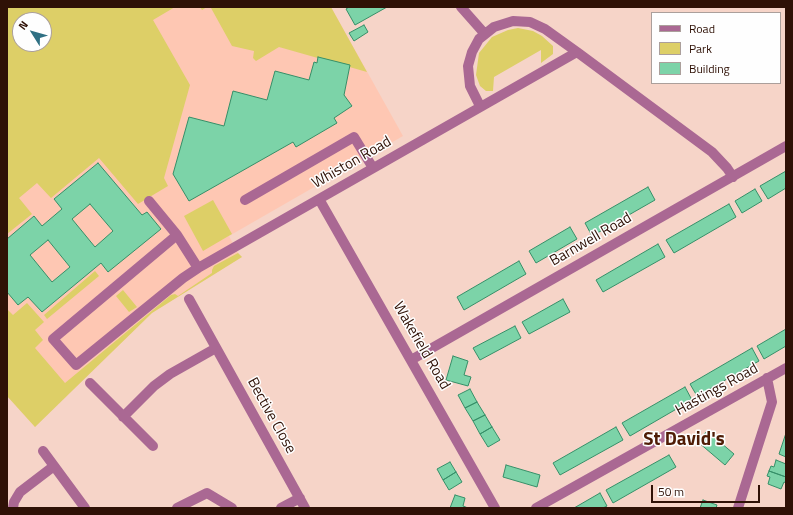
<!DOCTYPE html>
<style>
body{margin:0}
#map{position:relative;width:793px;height:515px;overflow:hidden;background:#f6d4c8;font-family:"Titillium Web",sans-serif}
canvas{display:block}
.frame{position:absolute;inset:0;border:8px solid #2f1106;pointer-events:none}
.legend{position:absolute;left:651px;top:12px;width:130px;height:72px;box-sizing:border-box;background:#fefefe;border:1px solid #ab9f9b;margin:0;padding:5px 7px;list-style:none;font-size:12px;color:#2f1106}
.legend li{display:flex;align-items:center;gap:8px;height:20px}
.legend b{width:20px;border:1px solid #ab9f9b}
.north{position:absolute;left:12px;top:12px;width:40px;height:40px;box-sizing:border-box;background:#fefefe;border:1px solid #ab9f9b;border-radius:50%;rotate:307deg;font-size:11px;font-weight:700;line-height:16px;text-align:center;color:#2f1106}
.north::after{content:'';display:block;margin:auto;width:14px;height:18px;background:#2f7083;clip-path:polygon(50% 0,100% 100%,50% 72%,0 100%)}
.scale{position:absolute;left:651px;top:485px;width:109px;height:18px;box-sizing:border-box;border:2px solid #2f1106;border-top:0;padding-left:5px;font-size:12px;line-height:14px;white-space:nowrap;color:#2f1106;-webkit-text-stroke:3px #fefefe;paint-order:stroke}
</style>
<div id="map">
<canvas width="793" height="515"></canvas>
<div class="frame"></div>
<ul class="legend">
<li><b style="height:5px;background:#aa6893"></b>Road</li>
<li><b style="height:11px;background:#ddcf67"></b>Park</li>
<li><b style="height:11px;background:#7cd3a8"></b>Building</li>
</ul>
<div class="north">N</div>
<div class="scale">50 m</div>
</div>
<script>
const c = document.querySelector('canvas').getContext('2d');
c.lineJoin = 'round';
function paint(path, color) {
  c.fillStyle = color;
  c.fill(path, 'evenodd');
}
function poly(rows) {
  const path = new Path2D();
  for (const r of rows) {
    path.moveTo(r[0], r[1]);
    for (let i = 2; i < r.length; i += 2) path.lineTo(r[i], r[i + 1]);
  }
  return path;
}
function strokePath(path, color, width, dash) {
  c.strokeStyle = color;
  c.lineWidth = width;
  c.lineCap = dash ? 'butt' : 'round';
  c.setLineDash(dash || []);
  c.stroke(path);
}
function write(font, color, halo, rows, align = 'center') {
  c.font = font + ' "Titillium Web",sans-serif';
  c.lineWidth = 3;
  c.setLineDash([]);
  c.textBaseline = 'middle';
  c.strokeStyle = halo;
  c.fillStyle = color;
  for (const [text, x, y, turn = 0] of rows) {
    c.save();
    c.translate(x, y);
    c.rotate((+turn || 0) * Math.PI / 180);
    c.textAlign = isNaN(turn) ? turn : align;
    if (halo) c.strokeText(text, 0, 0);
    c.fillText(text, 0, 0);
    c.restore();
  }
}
const built = poly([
 [7,7,331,7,403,136,229,236,238,253,242,257,152,313,35,427,7,396],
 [20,20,44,20,44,44,20,44]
]);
const green = poly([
 [7,7,175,7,153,20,190,85,164,178,168,186,138,204,99,158,51,198,37,183,19,198,32,214,7,234],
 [20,20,44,20,44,44,20,44],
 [200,7,331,7,367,72,279,47,256,61,253,58,254,51,232,46,211,8,207,7,202,10],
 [518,28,533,31,542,36,553,46,553,54,541,63,541,50,494,77,493,91,486,91,480,86,476,75,479,53,492,37,508,30],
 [213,200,232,234,203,251,184,216],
 [238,253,242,257,152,313,35,427,7,396,7,309,13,315,27,303,44,322,35,330,43,340,35,348,65,383,171,295,175,294,178,296,212,273,212,270,214,266],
 [95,271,99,276,47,319,44,315],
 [123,290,137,307,129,312,116,296]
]);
const building = poly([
 [349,7,387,7,355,25,346,9,349,7],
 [364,25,368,32,354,41,349,33,364,25],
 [318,57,350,65,344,95,352,106,334,118,337,123,296,147,293,142,189,201,173,174,189,117,224,126,233,91,267,100,275,71,309,80,314,62,317,63,318,57],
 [98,163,142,215,147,212,161,229,108,272,101,263,42,312,28,297,18,305,7,292,7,239,34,216,42,226,62,209,54,199,98,163],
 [90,204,113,231,95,247,72,219,90,204],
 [48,240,70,267,52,282,30,255,48,240],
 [786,171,786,188,768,199,760,186,786,171],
 [648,187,655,200,592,236,585,223,648,187],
 [755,189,762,201,742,213,735,201,755,189],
 [729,204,736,217,674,253,666,240,729,204],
 [570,227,577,239,536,263,529,251,570,227],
 [658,244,665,257,603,292,596,280,658,244],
 [519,261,526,274,464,310,457,297,519,261],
 [563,299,570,312,529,334,522,322,563,299],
 [515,326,521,338,480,360,473,348,515,326],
 [786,329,786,346,764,359,757,346,786,329],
 [752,348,759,361,697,396,690,384,752,348],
 [453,356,468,361,464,375,471,377,468,386,446,380,453,356],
 [685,387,692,400,630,436,622,423,685,387],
 [470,389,477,402,465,408,458,395,470,389],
 [477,402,485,415,473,421,465,408,477,402],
 [485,415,492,427,480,434,473,421,485,415],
 [492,427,500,440,488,447,480,434,492,427],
 [616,427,623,440,560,475,553,463,616,427],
 [707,431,734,454,725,465,698,442,707,431],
 [786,433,786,457,779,454,786,433],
 [669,455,676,467,613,503,606,490,669,455],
 [776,460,786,464,786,477,769,471,771,466,774,467,776,460],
 [450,462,456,472,443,480,437,469,450,462],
 [506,465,540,475,537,487,503,477,506,465],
 [769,471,786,477,786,483,784,482,781,489,768,484,770,477,767,476,769,471],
 [456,472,462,482,449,490,443,480,456,472],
 [600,493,607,506,603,508,574,508,600,493],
 [455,495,465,498,463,506,468,508,450,508,455,495],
 [703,500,717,505,716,508,700,508,703,500]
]);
const minor = poly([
 [461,7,484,33],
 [480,106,470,86,468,66,472,52,479,39,494,27,513,21,530,22,545,29,577,52],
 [319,199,495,508],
 [245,200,354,137,373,168],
 [149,201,177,235],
 [198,268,177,235,53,339,76,365,183,278,198,268,577,52,712,152,727,168,733,177],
 [189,299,305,508],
 [411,360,786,146],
 [90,383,153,446],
 [123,417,154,386,170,374,216,348],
 [43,451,85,508],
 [13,508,14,502,20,492,54,466],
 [177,508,207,493,232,508],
 [281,508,300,498],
 [536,508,786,368],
 [738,508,772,402,767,378]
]);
const streetNames = [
 ["Whiston Road",352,163,-30],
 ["Barnwell Road",591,240,-30],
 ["Wakefield Road",421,346,60],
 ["Hastings Road",717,390,-29],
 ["Bective Close",271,416,61]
];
const districtNames = [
 ["St David's",684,440]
];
paint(built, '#fec7b3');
paint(green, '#ddcf67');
paint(building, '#7cd3a8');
strokePath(building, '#368f68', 1);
strokePath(minor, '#aa6893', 10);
write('15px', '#2f1106', '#fefefe', streetNames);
write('bold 19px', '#4f1c05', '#fefefe', districtNames);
</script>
